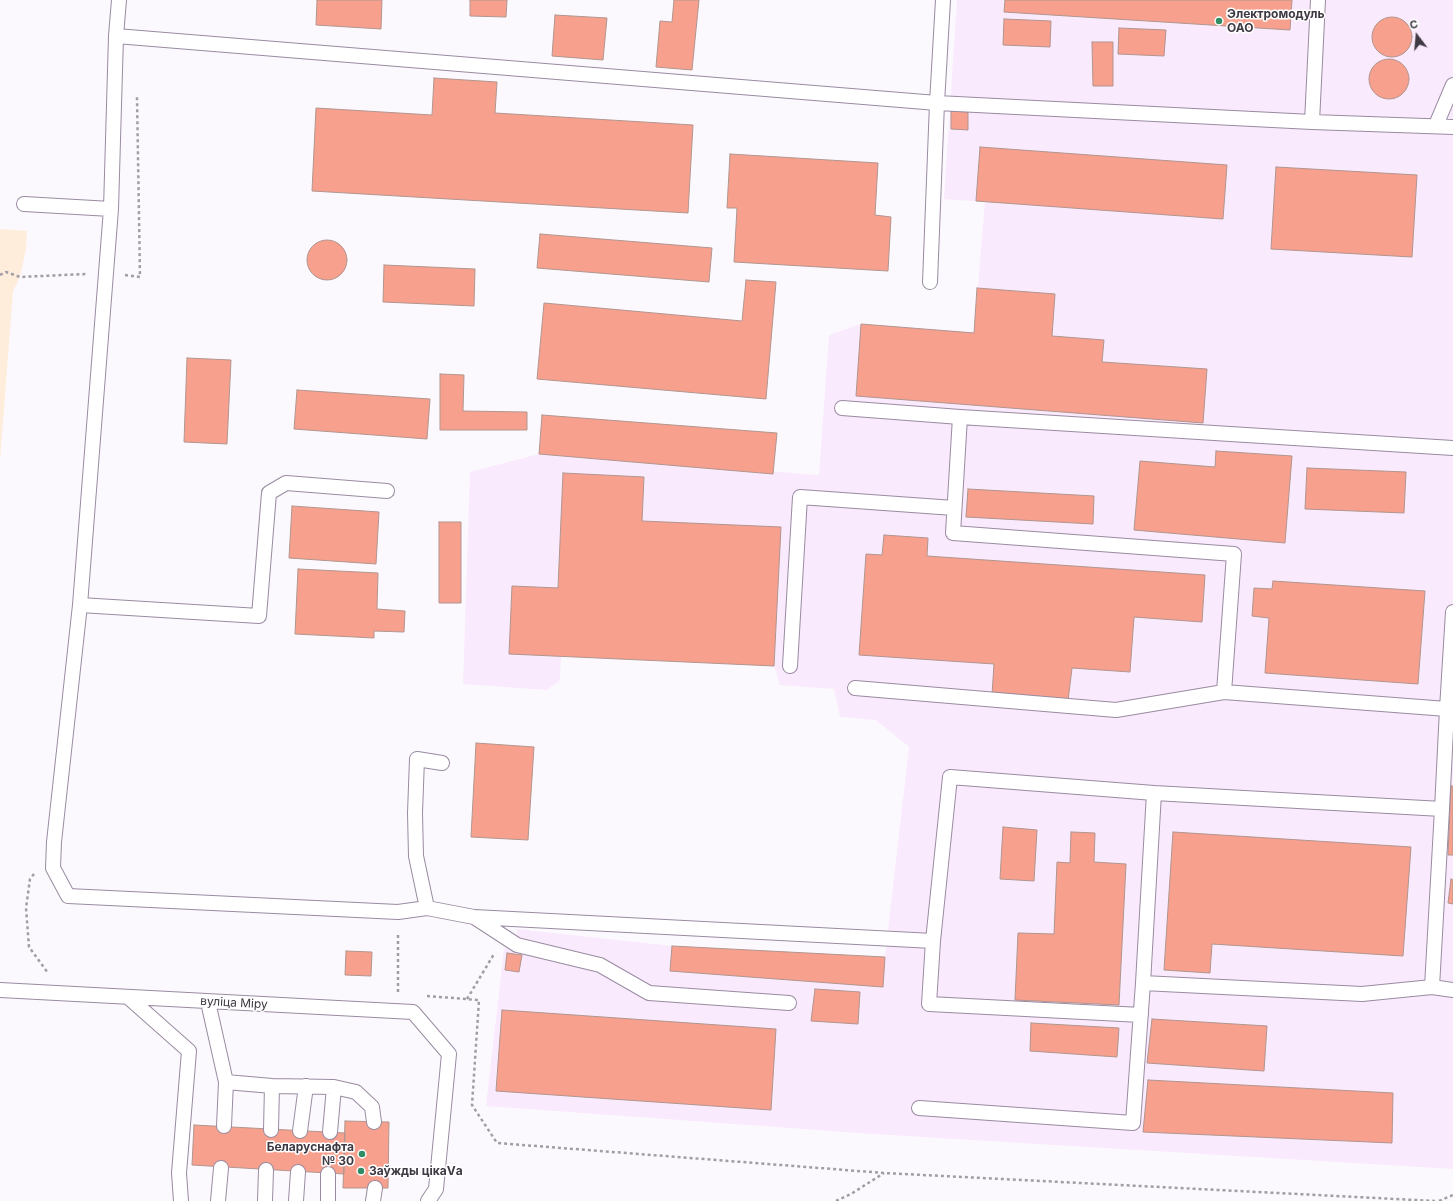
<!DOCTYPE html>
<meta charset="utf-8">
<style>
body{margin:0}
#map{position:relative;width:1453px;height:1201px;overflow:hidden;background:#fcf9fe;font-family:Inter,sans-serif}
canvas{display:block}
.north{position:absolute;left:1397px;top:16px;width:40px;height:40px;-webkit-text-stroke:3px #fff;paint-order:stroke;rotate:344deg;font-size:11px;font-weight:700;line-height:16px;text-align:center;color:#3f3943}
.north::after{content:'';display:block;margin:auto;width:14px;height:18px;background:#3f3943;clip-path:polygon(50% 0,100% 100%,50% 72%,0 100%)}
</style>
<div id="map">
<canvas width="1453" height="1201"></canvas>
<div class="north">С</div>
</div>
<script>
const c = document.querySelector('canvas').getContext('2d');
c.lineJoin = 'round';
function paint(path, color) {
  c.fillStyle = color;
  c.fill(path, 'evenodd');
}
function poly(rows) {
  const path = new Path2D();
  for (const r of rows) {
    if (r.length === 3) {
      path.moveTo(r[0] + r[2], r[1]);
      path.arc(r[0], r[1], r[2], 0, 2 * Math.PI);
      continue;
    }
    path.moveTo(r[0], r[1]);
    for (let i = 2; i < r.length; i += 2) path.lineTo(r[i], r[i + 1]);
  }
  return path;
}
function strokePath(path, color, width, dash) {
  c.strokeStyle = color;
  c.lineWidth = width;
  c.lineCap = dash ? 'butt' : 'round';
  c.setLineDash(dash || []);
  c.stroke(path);
}
function write(font, color, halo, rows, align = 'center') {
  c.font = font + ' Inter,sans-serif';
  c.lineWidth = 3;
  c.setLineDash([]);
  c.textBaseline = 'middle';
  c.strokeStyle = halo;
  c.fillStyle = color;
  for (const [text, x, y, turn = 0] of rows) {
    c.save();
    c.translate(x, y);
    c.rotate((+turn || 0) * Math.PI / 180);
    c.textAlign = isNaN(turn) ? turn : align;
    if (halo) c.strokeText(text, 0, 0);
    c.fillText(text, 0, 0);
    c.restore();
  }
}
const commercial = poly([
 [0,229,27,231,26,249,20,277,13,291,0,461]
]);
const industrial = poly([
 [957,0,1453,0,1453,1169,873,1134,486,1106,504,949,517,945,517,929,672,946,885,957,909,747,876,720,840,717,834,689,780,685,774,666,561,656,560,680,547,690,463,684,470,472,539,454,819,475,829,335,861,324,974,332,985,202,944,199]
]);
const building = poly([
 [317,0,382,0,381,29,316,25,317,0],
 [470,0,507,0,506,17,470,16,470,0],
 [674,0,699,0,692,70,656,67,660,21,672,22,674,0],
 [1005,0,1292,0,1290,30,1004,12,1005,0],
 [555,15,607,18,603,60,552,56,555,15],
 [1392,37,20],
 [1004,19,1051,21,1050,47,1003,45,1004,19],
 [1119,28,1166,30,1164,56,1118,54,1119,28],
 [1092,42,1113,42,1113,86,1093,86,1092,42],
 [1389,79,20],
 [434,78,497,82,495,113,693,125,688,213,312,191,316,108,432,115,434,78],
 [951,111,968,112,968,130,951,129,951,111],
 [980,147,1227,165,1223,219,976,201,980,147],
 [730,154,878,163,875,215,891,217,888,271,734,262,737,208,727,208,730,154],
 [1276,167,1417,175,1412,257,1271,249,1276,167],
 [540,234,712,248,709,282,537,268,540,234],
 [327,260,20],
 [384,265,475,269,474,306,383,302,384,265],
 [746,280,776,282,766,399,537,379,544,303,742,321,746,280],
 [977,288,1055,294,1052,336,1104,340,1102,362,1207,369,1203,423,856,396,861,324,974,333,977,288],
 [187,358,231,360,227,444,184,442,187,358],
 [440,374,464,375,463,411,527,412,527,430,440,430,440,374],
 [297,390,430,399,427,439,294,429,297,390],
 [542,415,777,433,773,474,539,454,542,415],
 [1216,451,1292,456,1285,543,1134,530,1140,461,1215,467,1216,451],
 [1307,468,1406,472,1404,513,1305,509,1307,468],
 [563,473,644,477,642,521,781,527,774,666,509,654,512,586,558,588,563,473],
 [968,489,1094,496,1093,524,966,517,968,489],
 [292,506,379,512,376,564,289,558,292,506],
 [439,522,461,522,461,603,439,603,439,522],
 [884,535,928,538,927,556,1205,575,1202,622,1134,617,1130,672,1072,668,1068,701,992,695,994,664,859,655,866,554,882,555,884,535],
 [298,569,378,573,377,609,405,611,404,632,374,631,374,638,295,634,298,569],
 [1273,581,1425,591,1418,684,1265,673,1269,618,1252,616,1254,588,1272,589,1273,581],
 [476,743,534,747,528,840,471,837,476,743],
 [1451,786,1453,786,1453,855,1448,855,1451,786],
 [1003,827,1037,830,1034,881,1000,879,1003,827],
 [1071,832,1095,833,1094,862,1126,864,1119,1005,1015,1000,1018,933,1054,934,1057,862,1070,863,1071,832],
 [1173,832,1411,847,1403,956,1212,944,1210,973,1164,970,1173,832],
 [1451,879,1453,880,1453,904,1448,903,1451,879],
 [672,946,885,957,883,987,670,971,672,946],
 [346,951,372,952,371,976,345,975,346,951],
 [507,953,522,955,519,972,505,970,507,953],
 [815,989,860,992,858,1024,811,1021,815,989],
 [502,1010,776,1029,771,1110,496,1091,502,1010],
 [1152,1019,1267,1026,1264,1071,1147,1063,1152,1019],
 [1031,1023,1119,1028,1117,1057,1030,1051,1031,1023],
 [1148,1080,1393,1093,1392,1143,1143,1132,1148,1080],
 [345,1121,389,1122,388,1188,343,1188,345,1121],
 [194,1125,345,1133,344,1174,192,1165,194,1125]
]);
const path = poly([
 [0,275,6,272,20,277,86,274],
 [125,275,140,277,137,97],
 [34,874,30,879,26,908,29,947,48,973],
 [398,992,398,933],
 [427,996,479,1000,472,1105,497,1143,884,1173,1435,1201],
 [467,999,494,954],
 [836,1201,851,1194,884,1173],
 [1439,1201,1453,1195]
]);
const lane = poly([
 [119,0,116,36,111,209,80,605,54,842,53,868,68,896,398,912,427,908,474,917,933,941],
 [943,0,937,103,1312,122,1453,127],
 [116,36,937,103,930,282],
 [1312,122,1318,0],
 [1436,125,1453,85],
 [24,204,111,209],
 [842,408,960,417,1453,448],
 [960,417,953,533,1234,554,1224,692],
 [80,605,259,616,269,493,286,483,387,491],
 [790,666,800,497,954,508],
 [855,688,1116,710,1224,692,1447,709,1442,809],
 [1447,709,1453,612],
 [427,908,416,856,415,813,417,759,442,763],
 [474,917,517,945,600,965,649,993,789,1003],
 [1432,987,1442,809,1154,793,1143,983,1362,994,1432,987,1453,990],
 [0,990,413,1012,449,1054,436,1189,428,1201],
 [128,997,189,1051,179,1173,181,1201],
 [208,1002,226,1082,224,1126],
 [1141,1015,929,1004,933,941,950,777,1154,793],
 [226,1082,272,1086,334,1087,356,1092,372,1107,374,1122],
 [919,1108,1133,1123,1143,983],
 [271,1130,272,1086],
 [300,1131,306,1086],
 [330,1132,334,1087],
 [218,1201,221,1168],
 [265,1201,266,1170],
 [296,1201,298,1172],
 [328,1201,328,1174],
 [373,1201,375,1188]
]);
const markers = [
 [1219,21,4,"#2f8c64"],
 [362,1154,4,"#2f8c64"],
 [361,1171,4,"#2f8c64"]
];
const poiNames = [
 ["Электромодуль",1227,14],
 ["ОАО",1227,28],
 ["Беларуснафта",354,1147,"right"],
 ["№ 30",354,1161,"right"],
 ["Заўжды цікаVа",369,1171]
];
const streetNames = [
 ["вуліца Міру",234,1003,3]
];
paint(commercial, '#ffeddc');
paint(industrial, '#faeafd');
paint(building, '#f7a08d');
strokePath(building, '#b2958f', 1);
strokePath(lane, '#998ba1', 16);
strokePath(path, '#a19da4', 2.5, [3, 3]);
strokePath(lane, '#fff', 14);
for (const [x, y, r, color] of markers) {
  const dot = new Path2D();
  dot.arc(x, y, r, 0, 2 * Math.PI);
  c.fillStyle = color;
  c.fill(dot);
  strokePath(dot, '#fff', 1.5);
}
write('bold 12px', '#3f3943', '#fff', poiNames, 'left');
write('12px', '#3f3943', '#fff', streetNames);
</script>
